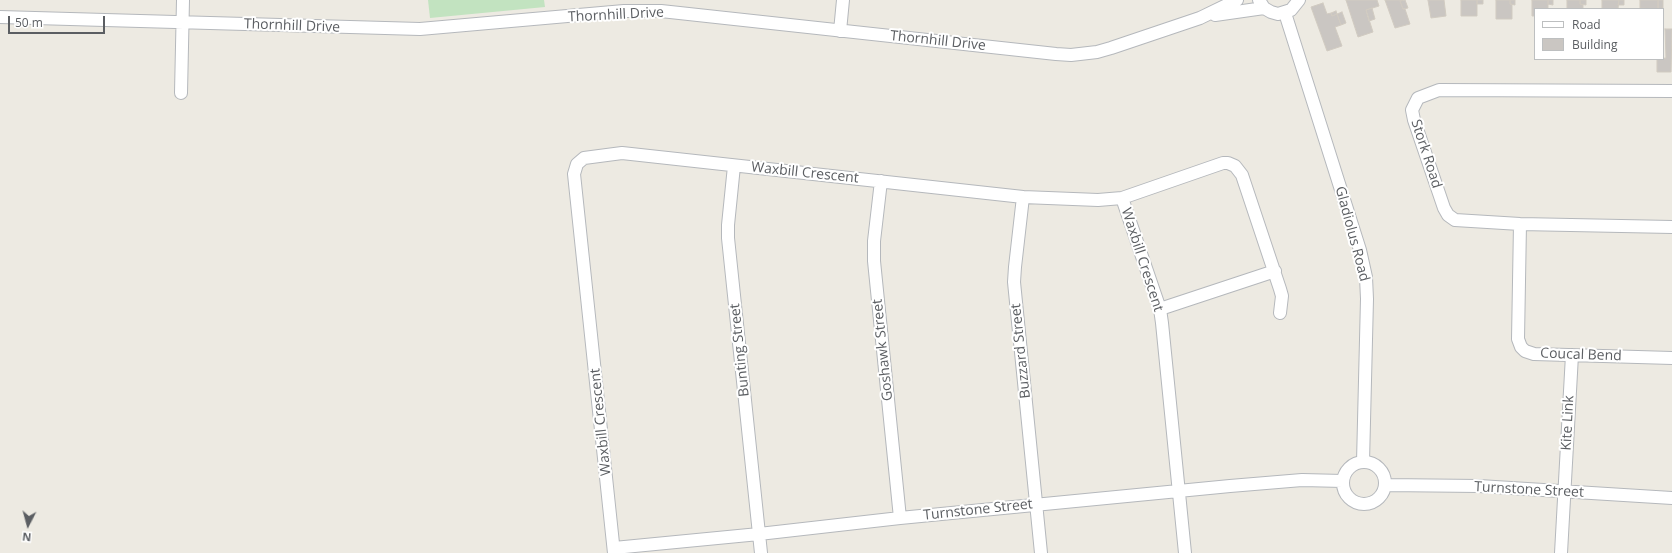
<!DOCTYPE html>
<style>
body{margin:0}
#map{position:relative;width:1672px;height:553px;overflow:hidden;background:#edeae2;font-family:"Open Sans",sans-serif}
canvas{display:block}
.legend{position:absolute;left:1534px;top:8px;width:130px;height:52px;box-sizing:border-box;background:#fff;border:1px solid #bdbfc0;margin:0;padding:5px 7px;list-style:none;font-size:12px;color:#5b5e62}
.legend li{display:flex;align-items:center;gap:8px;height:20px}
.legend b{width:20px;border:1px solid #bdbfc0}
.north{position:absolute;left:8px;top:505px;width:40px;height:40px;-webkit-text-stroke:3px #fff;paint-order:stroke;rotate:186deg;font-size:11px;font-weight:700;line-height:16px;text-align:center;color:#5b5e62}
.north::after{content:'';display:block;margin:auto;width:14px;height:18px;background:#5b5e62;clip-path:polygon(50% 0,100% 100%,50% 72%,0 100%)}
.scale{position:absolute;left:8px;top:16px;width:97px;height:18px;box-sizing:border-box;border:2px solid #5b5e62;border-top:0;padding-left:5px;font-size:12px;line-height:14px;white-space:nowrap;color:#5b5e62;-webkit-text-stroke:3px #fff;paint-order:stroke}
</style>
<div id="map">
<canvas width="1672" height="553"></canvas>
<ul class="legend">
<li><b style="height:5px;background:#fff"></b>Road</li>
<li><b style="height:11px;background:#cac6c2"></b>Building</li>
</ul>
<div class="north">N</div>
<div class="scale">50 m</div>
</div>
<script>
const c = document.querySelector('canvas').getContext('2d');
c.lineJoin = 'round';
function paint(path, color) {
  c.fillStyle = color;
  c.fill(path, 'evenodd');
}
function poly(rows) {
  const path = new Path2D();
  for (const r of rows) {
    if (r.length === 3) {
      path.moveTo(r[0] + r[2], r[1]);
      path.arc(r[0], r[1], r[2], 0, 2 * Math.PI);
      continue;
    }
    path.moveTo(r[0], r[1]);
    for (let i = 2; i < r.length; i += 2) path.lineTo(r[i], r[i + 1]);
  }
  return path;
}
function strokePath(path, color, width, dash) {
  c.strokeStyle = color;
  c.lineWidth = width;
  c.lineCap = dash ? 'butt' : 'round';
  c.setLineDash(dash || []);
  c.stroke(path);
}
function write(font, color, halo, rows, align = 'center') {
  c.font = font + ' "Open Sans",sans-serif';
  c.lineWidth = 4;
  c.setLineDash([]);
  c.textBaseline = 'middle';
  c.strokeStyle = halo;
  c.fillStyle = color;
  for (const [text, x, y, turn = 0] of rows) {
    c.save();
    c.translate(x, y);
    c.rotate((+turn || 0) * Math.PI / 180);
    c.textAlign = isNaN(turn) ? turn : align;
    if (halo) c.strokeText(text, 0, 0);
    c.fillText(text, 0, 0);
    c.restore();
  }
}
const green = poly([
 [428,0,544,0,545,7,430,18]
]);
const building = poly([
 [1346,0,1377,0,1379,6,1366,10,1373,32,1358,37,1346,0],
 [1385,0,1402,0,1400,1,1403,9,1405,9,1410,24,1395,28,1385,0],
 [1405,0,1408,8,1403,9,1400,1,1405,0],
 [1428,0,1444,0,1446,16,1431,18,1428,0],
 [1461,0,1477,0,1477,16,1461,16,1461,0],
 [1477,0,1483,0,1483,4,1477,4,1477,0],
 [1496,0,1510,0,1510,4,1512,4,1512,19,1496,19,1496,0],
 [1510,0,1515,0,1515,5,1510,4,1510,0],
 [1532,0,1548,0,1548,9,1535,9,1535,16,1532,16,1532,0],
 [1548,0,1553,0,1553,5,1548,4,1548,0],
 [1567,0,1580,0,1580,4,1583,5,1583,9,1567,9,1567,0],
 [1580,0,1586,0,1586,5,1580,4,1580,0],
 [1602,0,1619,0,1618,9,1602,9,1602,0],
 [1619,0,1624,0,1624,5,1618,5,1619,0],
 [1640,0,1658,0,1658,9,1640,8,1640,0],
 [1658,0,1663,0,1663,11,1663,9,1658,9,1658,0],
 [1323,3,1327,14,1331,13,1332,16,1337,14,1341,25,1335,27,1342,46,1327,51,1311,7,1323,3],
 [1372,8,1375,19,1369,21,1366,10,1372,8],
 [1336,11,1337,14,1332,16,1331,13,1336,11],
 [1342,12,1346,23,1341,25,1337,14,1342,12],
 [1665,29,1672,29,1671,72,1657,72,1657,59,1666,58,1665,29]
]);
const street = poly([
 [1259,0,1264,8,1271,12,1278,14,1291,10,1299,0],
 [1285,13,1360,250,1366,277,1367,299,1363,462],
 [1215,15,1264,8],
 [0,17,420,29,624,11,661,11,1056,54,1071,55,1097,52,1111,48,1200,18,1237,0],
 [840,31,843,0],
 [1672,91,1439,90,1418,98,1412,110,1414,120,1444,208,1448,215,1455,220,1520,224,1672,227],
 [181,93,183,0],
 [734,166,728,225,728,238,761,553],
 [881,181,874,241,874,261,900,518],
 [1023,197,1015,267,1014,282,1041,553],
 [1122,198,1160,309,1162,323,1185,553],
 [1520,224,1518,339,1521,347,1525,351,1534,354,1672,358],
 [1160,309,1275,271],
 [1364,483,21],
 [1385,485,1479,486,1672,498],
 [614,548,759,534,900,518,1230,486,1302,480,1343,481],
 [614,553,574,174,577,164,584,158,622,153,1023,197,1098,200,1122,198,1223,163,1228,163,1235,166,1242,175,1280,289,1282,296,1280,313],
 [1561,553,1572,355]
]);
const streetNames = [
 ["Thornhill Drive",616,15,-3],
 ["Thornhill Drive",292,26,2],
 ["Thornhill Drive",938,41,6],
 ["Stork Road",1426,154,72],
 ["Waxbill Crescent",805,173,6],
 ["Gladiolus Road",1352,234,75],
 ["Waxbill Crescent",1142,260,72],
 ["Bunting Street",740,350,-96],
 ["Goshawk Street",883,350,-96],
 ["Buzzard Street",1021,351,-96],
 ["Coucal Bend",1581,355,2],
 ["Waxbill Crescent",601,422,-96],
 ["Kite Link",1568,423,-87],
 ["Turnstone Street",1529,490,3],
 ["Turnstone Street",978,510,-6]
];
paint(green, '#c2e3c0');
paint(building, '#cac6c2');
strokePath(building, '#d1cbc1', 1);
strokePath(street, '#b5b8bc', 14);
strokePath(street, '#fff', 12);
write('14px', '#5b5e62', '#fff', streetNames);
</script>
